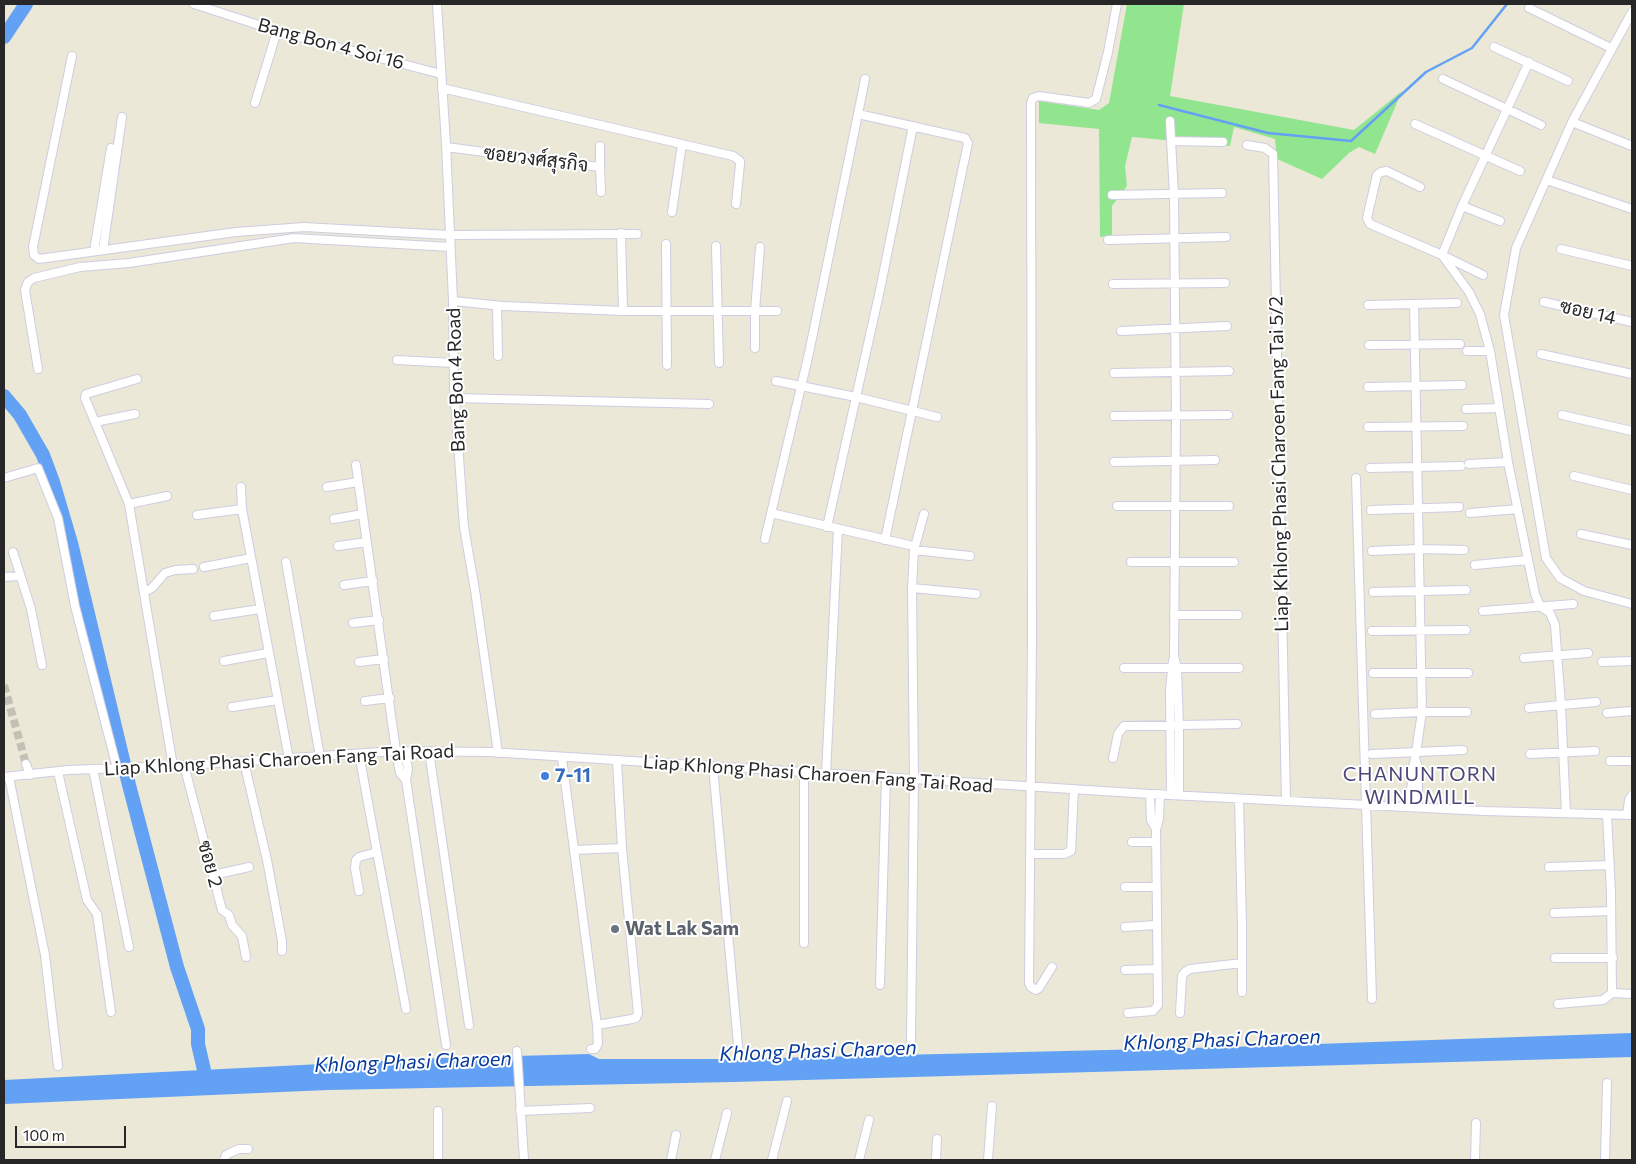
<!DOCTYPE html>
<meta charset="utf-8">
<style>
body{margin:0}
#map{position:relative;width:1636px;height:1164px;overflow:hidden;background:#ebe8d7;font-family:Commissioner,sans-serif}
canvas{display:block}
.frame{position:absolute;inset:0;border:5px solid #272727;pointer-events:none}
.scale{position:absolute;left:15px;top:1126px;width:111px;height:22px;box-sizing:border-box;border:2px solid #272727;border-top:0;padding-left:6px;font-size:15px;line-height:18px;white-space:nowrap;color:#272727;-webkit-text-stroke:4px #fff;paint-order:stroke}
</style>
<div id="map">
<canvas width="1636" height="1164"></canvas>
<div class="frame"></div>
<div class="scale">100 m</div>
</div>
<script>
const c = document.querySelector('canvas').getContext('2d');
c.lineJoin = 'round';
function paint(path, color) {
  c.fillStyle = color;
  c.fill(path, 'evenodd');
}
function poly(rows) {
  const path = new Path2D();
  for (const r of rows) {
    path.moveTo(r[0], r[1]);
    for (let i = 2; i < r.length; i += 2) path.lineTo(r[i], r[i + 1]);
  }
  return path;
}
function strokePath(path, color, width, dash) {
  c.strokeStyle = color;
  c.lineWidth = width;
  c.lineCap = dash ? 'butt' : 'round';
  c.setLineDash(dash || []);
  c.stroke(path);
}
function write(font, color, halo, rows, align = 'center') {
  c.font = font + ' Commissioner,Sarabun,sans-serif';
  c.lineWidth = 4;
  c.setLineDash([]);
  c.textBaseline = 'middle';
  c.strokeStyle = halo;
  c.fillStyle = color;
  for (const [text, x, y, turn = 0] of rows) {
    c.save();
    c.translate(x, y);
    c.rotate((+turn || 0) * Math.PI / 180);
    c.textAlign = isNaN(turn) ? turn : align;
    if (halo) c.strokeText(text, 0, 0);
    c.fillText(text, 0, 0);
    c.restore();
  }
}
const green = poly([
 [1127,4,1184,4,1170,96,1354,130,1402,91,1375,154,1359,147,1349,153,1322,179,1277,159,1275,139,1234,127,1230,146,1132,137,1125,166,1127,186,1112,206,1112,235,1100,237,1099,129,1039,123,1039,101,1099,110,1109,103]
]);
const water = poly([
 [1632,1033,1632,1057,733,1082,328,1090,4,1104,4,1080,441,1058,589,1054,599,1059,733,1059,1231,1047]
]);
const stream = poly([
 [1159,105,1268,133,1351,141,1426,72,1472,48,1507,4]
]);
const river = poly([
 [4,37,26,4],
 [4,396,20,415,43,455,53,482,71,543,129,785,177,967,198,1029,198,1044,207,1083]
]);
const minorTunnel = poly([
 [4,685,26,764]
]);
const minor = poly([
 [194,4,277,31,441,74],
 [437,4,446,144,453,301,454,387,464,527,475,590,498,753],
 [1529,8,1611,48],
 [1632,12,1572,122,1516,248,1504,315,1546,558,1560,578,1584,591,1632,604],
 [1494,47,1568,81],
 [72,56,33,247,34,255,39,259,236,232,304,227,449,235,637,234],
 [1529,62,1462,206,1442,255,1469,292,1480,314,1490,351,1508,462,1535,594,1540,606,1550,613,1555,625,1561,706,1566,813],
 [865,79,858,114,965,138,968,143,885,540],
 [1443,79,1541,125],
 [442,88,733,156,740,161,740,164,736,204],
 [255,103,277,31],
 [1170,121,1174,195,1176,416,1174,656,1177,669,1179,725,1179,795],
 [1572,122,1632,146],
 [1415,124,1520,171],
 [1171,141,1223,142],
 [1247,145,1265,148,1273,154,1286,801],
 [600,146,600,167],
 [446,147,600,167,601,192],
 [1547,180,1632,209],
 [1420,187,1387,171,1381,172,1377,175,1367,218,1370,224,1442,255,1483,275],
 [1112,195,1222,193],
 [1462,206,1500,221],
 [672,212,682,144],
 [621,233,623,311],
 [1108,240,1226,237],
 [666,244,667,365],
 [716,246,719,363],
 [1561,249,1632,266],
 [103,250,122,117],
 [94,251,111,148],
 [1113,284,1225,283],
 [453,301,503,306,623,311,777,311],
 [1544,302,1632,322],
 [1368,305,1457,303],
 [497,306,498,356],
 [1121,331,1227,326],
 [1369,345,1460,344],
 [755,348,755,311,760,247],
 [1467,351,1490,351],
 [1541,354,1632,374],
 [397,360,453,363],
 [38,369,25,290,28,282,34,278,80,267,129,263,294,238,450,247],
 [1114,373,1229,371],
 [137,379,86,394,85,398,129,504,173,766],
 [776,381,856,397,937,417],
 [1368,387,1462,385],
 [454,398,709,404],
 [1466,409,1499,408],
 [1562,415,1632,431],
 [1114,416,1228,415],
 [95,422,135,414],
 [1368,427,1463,426],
 [1114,462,1215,460],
 [1469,464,1508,462],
 [356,465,396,751,400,773,406,780],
 [1370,468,1461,466],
 [1574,476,1632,490],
 [4,478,38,468,58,518,75,606,117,768],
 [1356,478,1372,999],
 [241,487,242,509,289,759],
 [327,487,358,482],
 [129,504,167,496],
 [1117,506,1229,506],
 [1371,510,1459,507],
 [771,513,909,545],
 [1470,513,1518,509],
 [197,515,242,509],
 [334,519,363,514],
 [827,527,880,290,913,126],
 [1581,534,1632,545],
 [765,539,809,353,858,114],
 [338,546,367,542],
 [914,550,924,514],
 [1372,551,1419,549,1464,550],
 [13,552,31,609,42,665],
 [286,562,320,757],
 [1131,562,1234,562],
 [1475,565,1528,560],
 [204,567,251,558],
 [4,577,20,576],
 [344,585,373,581],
 [912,588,914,550,970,556],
 [144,592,152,588,165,573,175,570,193,569],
 [1373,592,1466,590],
 [1483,611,1573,604],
 [1174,615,1238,615],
 [214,616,260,609],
 [353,623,379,620],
 [1372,631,1466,630],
 [1524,658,1588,653],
 [224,661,268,653],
 [359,662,384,659],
 [1602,662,1632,661],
 [1124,668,1239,668],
 [1373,673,1468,673],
 [365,701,390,698],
 [232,707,278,700],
 [1529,708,1596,702],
 [1607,713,1632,711],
 [1375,714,1422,712,1467,712],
 [405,751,408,770,406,780,446,1045],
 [429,751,469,1025],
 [359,754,406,1009],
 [1372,754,1463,750],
 [1530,754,1595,751],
 [562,758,597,1025,598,1044,595,1049,591,1049],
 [1113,758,1118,734,1124,726,1237,724],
 [1415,759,1418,767,1418,807],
 [1610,761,1632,761],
 [244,762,267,860,282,941,282,951],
 [26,764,30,775],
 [184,765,222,910,229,915,232,925,242,936,246,957],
 [713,766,739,1056],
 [93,769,129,947],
 [58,772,87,900,97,914,111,1012],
 [804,772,804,943],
 [826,774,838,529],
 [4,777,68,770,173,766,396,751,490,752,1150,794,1485,811,1632,815],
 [9,777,45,955,58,1066],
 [1150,794,1151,820,1156,829],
 [1171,794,1170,690,1173,660],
 [1239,799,1242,926,1242,992],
 [1410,807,1413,767,1415,759,1422,712,1414,304],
 [1607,815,1611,893,1612,993],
 [1627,815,1629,800,1632,795],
 [1132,842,1156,842],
 [574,850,622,848],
 [1031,854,1064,854,1071,851,1074,789],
 [1549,867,1610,865],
 [213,875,249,867],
 [1125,887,1156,887],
 [359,891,355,868,356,860,359,857,377,852],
 [1554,913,1611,911],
 [1125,927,1156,925],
 [1555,958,1613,958],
 [1052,967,1039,988,1036,990,1031,987,1029,983,1032,636,1031,103,1033,98,1039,96,1089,103,1096,99,1108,52,1117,4],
 [1125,970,1157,969],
 [880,985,886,778],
 [1558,1004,1603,1000,1612,993,1632,994],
 [1128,1013,1153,1011,1158,1005,1156,829,1159,819,1160,794],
 [1180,1013,1182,976,1185,972,1190,969,1242,963],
 [597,1025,632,1019,636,1018,638,1013,622,848,617,761],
 [911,1040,914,779,912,588,976,594],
 [517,1051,524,1160],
 [438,1111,438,1160],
 [520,1111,590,1108],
 [224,1160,226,1155,232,1152,239,1149,248,1149],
 [671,1160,676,1135],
 [715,1160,727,1113],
 [772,1160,787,1101],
 [859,1160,869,1120],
 [936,1160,937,1139],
 [988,1160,992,1106],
 [1475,1160,1476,1123],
 [1605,1160,1607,1083]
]);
const markers = [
 [545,776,5,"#3f7fe0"],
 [615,929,5,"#6b7280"]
];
const streetNames = [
 ["Bang Bon 4 Soi 16",331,44,15],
 ["ซอยวงศ์สุรกิจ",536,159,7],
 ["ซอย 14",1588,312,13],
 ["Bang Bon 4 Road",456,380,-92],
 ["Liap Khlong Phasi Charoen Fang Tai 5/2",1279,464,-91],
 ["Liap Khlong Phasi Charoen Fang Tai Road",279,760,-3],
 ["Liap Khlong Phasi Charoen Fang Tai Road",818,774,4],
 ["ซอย 2",210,864,75]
];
const shopNames = [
 ["7-11",555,776]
];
const worshipNames = [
 ["Wat Lak Sam",625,929]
];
const neighbourhoodNames = [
 ["CHANUNTORN",1420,774],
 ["WINDMILL",1420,797]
];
const waterNames = [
 ["Khlong Phasi Charoen",1222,1040,-2],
 ["Khlong Phasi Charoen",818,1051,-2],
 ["Khlong Phasi Charoen",413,1062,-2]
];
paint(green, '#92e58f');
paint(water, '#62a1f4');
strokePath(stream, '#62a1f4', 2.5);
strokePath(river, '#62a1f4', 14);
strokePath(minorTunnel, '#c4c1b4', 8, [8, 4]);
strokePath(minor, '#cfcce1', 10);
strokePath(minor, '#fff', 8);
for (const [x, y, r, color] of markers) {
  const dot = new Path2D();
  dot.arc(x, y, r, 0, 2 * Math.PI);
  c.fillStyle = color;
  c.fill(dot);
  strokePath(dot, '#fff', 2);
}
write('19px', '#272727', '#fff', streetNames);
write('bold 19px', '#366cbe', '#fff', shopNames, 'left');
write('bold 19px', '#5b616d', '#fff', worshipNames, 'left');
c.letterSpacing = '1px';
write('20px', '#4c4679', '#fff', neighbourhoodNames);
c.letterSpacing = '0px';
write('italic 20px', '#063a9c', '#fff', waterNames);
</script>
